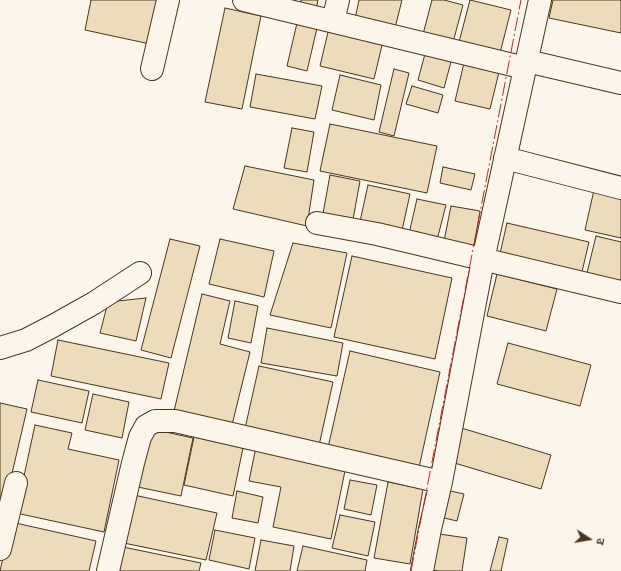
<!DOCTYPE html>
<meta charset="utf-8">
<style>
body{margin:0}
#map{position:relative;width:621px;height:571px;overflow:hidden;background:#fbf6e9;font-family:Montserrat,"Noto Sans Devanagari",sans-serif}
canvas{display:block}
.north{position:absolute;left:569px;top:519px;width:40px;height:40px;-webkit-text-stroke:3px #fbf6e9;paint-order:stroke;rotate:102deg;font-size:11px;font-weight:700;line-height:16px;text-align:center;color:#4a3520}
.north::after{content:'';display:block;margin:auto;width:14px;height:18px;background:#4a3520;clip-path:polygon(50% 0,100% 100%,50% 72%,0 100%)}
</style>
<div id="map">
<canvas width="621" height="571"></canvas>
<div class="north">उ</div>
</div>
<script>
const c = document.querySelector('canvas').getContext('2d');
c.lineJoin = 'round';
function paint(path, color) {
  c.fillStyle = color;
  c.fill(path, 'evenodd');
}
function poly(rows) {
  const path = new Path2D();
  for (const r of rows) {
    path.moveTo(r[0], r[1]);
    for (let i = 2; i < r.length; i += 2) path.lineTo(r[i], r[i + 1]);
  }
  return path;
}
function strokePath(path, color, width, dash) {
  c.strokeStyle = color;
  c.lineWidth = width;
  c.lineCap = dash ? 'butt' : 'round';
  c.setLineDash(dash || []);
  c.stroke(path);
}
const building = poly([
 [91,0,159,0,150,44,85,30,91,0],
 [301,0,318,0,316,10,300,7,301,0],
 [359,0,402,0,395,28,355,19,359,0],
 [432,0,444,0,463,5,452,46,422,38,432,0],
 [470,0,511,10,499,57,458,46,470,0],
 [553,0,621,0,621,33,549,18,553,0],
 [225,8,261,16,242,109,205,102,225,8],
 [297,23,317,28,307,71,287,66,297,23],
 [329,28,383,41,374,79,320,66,329,28],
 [425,54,451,62,444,88,418,80,425,54],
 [464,63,499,72,490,109,455,101,464,63],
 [394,69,409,73,394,136,379,132,394,69],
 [256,74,322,86,315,119,250,107,256,74],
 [340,75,381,85,374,120,332,110,340,75],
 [412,86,443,95,438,113,406,104,412,86],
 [330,124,437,146,427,193,320,171,330,124],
 [292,128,314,132,307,172,284,168,292,128],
 [245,166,314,180,307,226,233,209,245,166],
 [443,167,475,174,471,190,440,183,443,167],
 [330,175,360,181,352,225,322,219,330,175],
 [368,185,410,194,401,235,359,226,368,185],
 [594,190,621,196,621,238,585,230,594,190],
 [417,199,446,205,436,244,408,238,417,199],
 [451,206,480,211,474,246,444,241,451,206],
 [507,223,589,242,581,276,499,258,507,223],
 [596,236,621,242,621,286,586,277,596,236],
 [170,239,200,246,171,358,141,350,170,239],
 [220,239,274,251,264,297,209,284,220,239],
 [293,243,347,253,331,328,270,315,293,243],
 [352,256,452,278,435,359,334,337,352,256],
 [497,274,557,289,546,331,487,316,497,274],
 [202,294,230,301,220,344,250,352,232,425,174,411,202,294],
 [146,298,136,341,100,333,108,302,146,298],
 [235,301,258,306,251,343,228,338,235,301],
 [267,328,343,343,337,376,261,363,267,328],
 [58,340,169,363,161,399,51,376,58,340],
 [508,343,591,365,580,406,497,384,508,343],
 [350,351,440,372,418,472,327,452,350,351],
 [259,366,333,382,318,450,244,433,259,366],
 [38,380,89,391,82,423,31,412,38,380],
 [93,394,129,402,122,438,85,430,93,394],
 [0,403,27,409,0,525,0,403],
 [35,425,72,433,68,449,119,460,104,532,16,513,35,425],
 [458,427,551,455,541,489,448,461,458,427],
 [147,428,193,438,181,496,133,486,147,428],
 [194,437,243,448,233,496,184,485,194,437],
 [256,447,346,466,331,539,273,527,281,487,249,481,256,447],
 [350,480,377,485,371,515,344,509,350,480],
 [388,482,423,489,410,564,374,558,388,482],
 [446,490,464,494,457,521,440,517,446,490],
 [237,491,263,497,258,523,232,518,237,491],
 [129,494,217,513,206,560,119,542,129,494],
 [340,515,375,522,368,556,332,548,340,515],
 [11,522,96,541,89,571,0,571,11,522],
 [215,530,255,538,249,569,209,560,215,530],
 [432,533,467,538,462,571,439,571,426,569,432,533],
 [499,537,508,539,501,571,490,571,499,537],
 [261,540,294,546,290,571,255,571,261,540],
 [118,546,201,563,199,571,113,571,118,546],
 [303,546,367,560,365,571,297,571,303,546]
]);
const minor = poly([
 [244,0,525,68],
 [333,21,338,0],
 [527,61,621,83],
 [152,69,168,0],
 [505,158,621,188],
 [317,223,377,234,621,292],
 [0,348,26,340,53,326,94,303,140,273],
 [0,549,16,483],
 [108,571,133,463,140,437,146,426,155,421,175,421,441,482],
 [422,571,430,529,441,482,483,260,540,0]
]);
const power = poly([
 [411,571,521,0]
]);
paint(building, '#ecdcbc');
strokePath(building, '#4a3520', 1);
strokePath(minor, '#4a3520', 24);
strokePath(minor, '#fbf6e9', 22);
strokePath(power, '#c62828', 1, [14, 3, 2, 3]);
</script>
